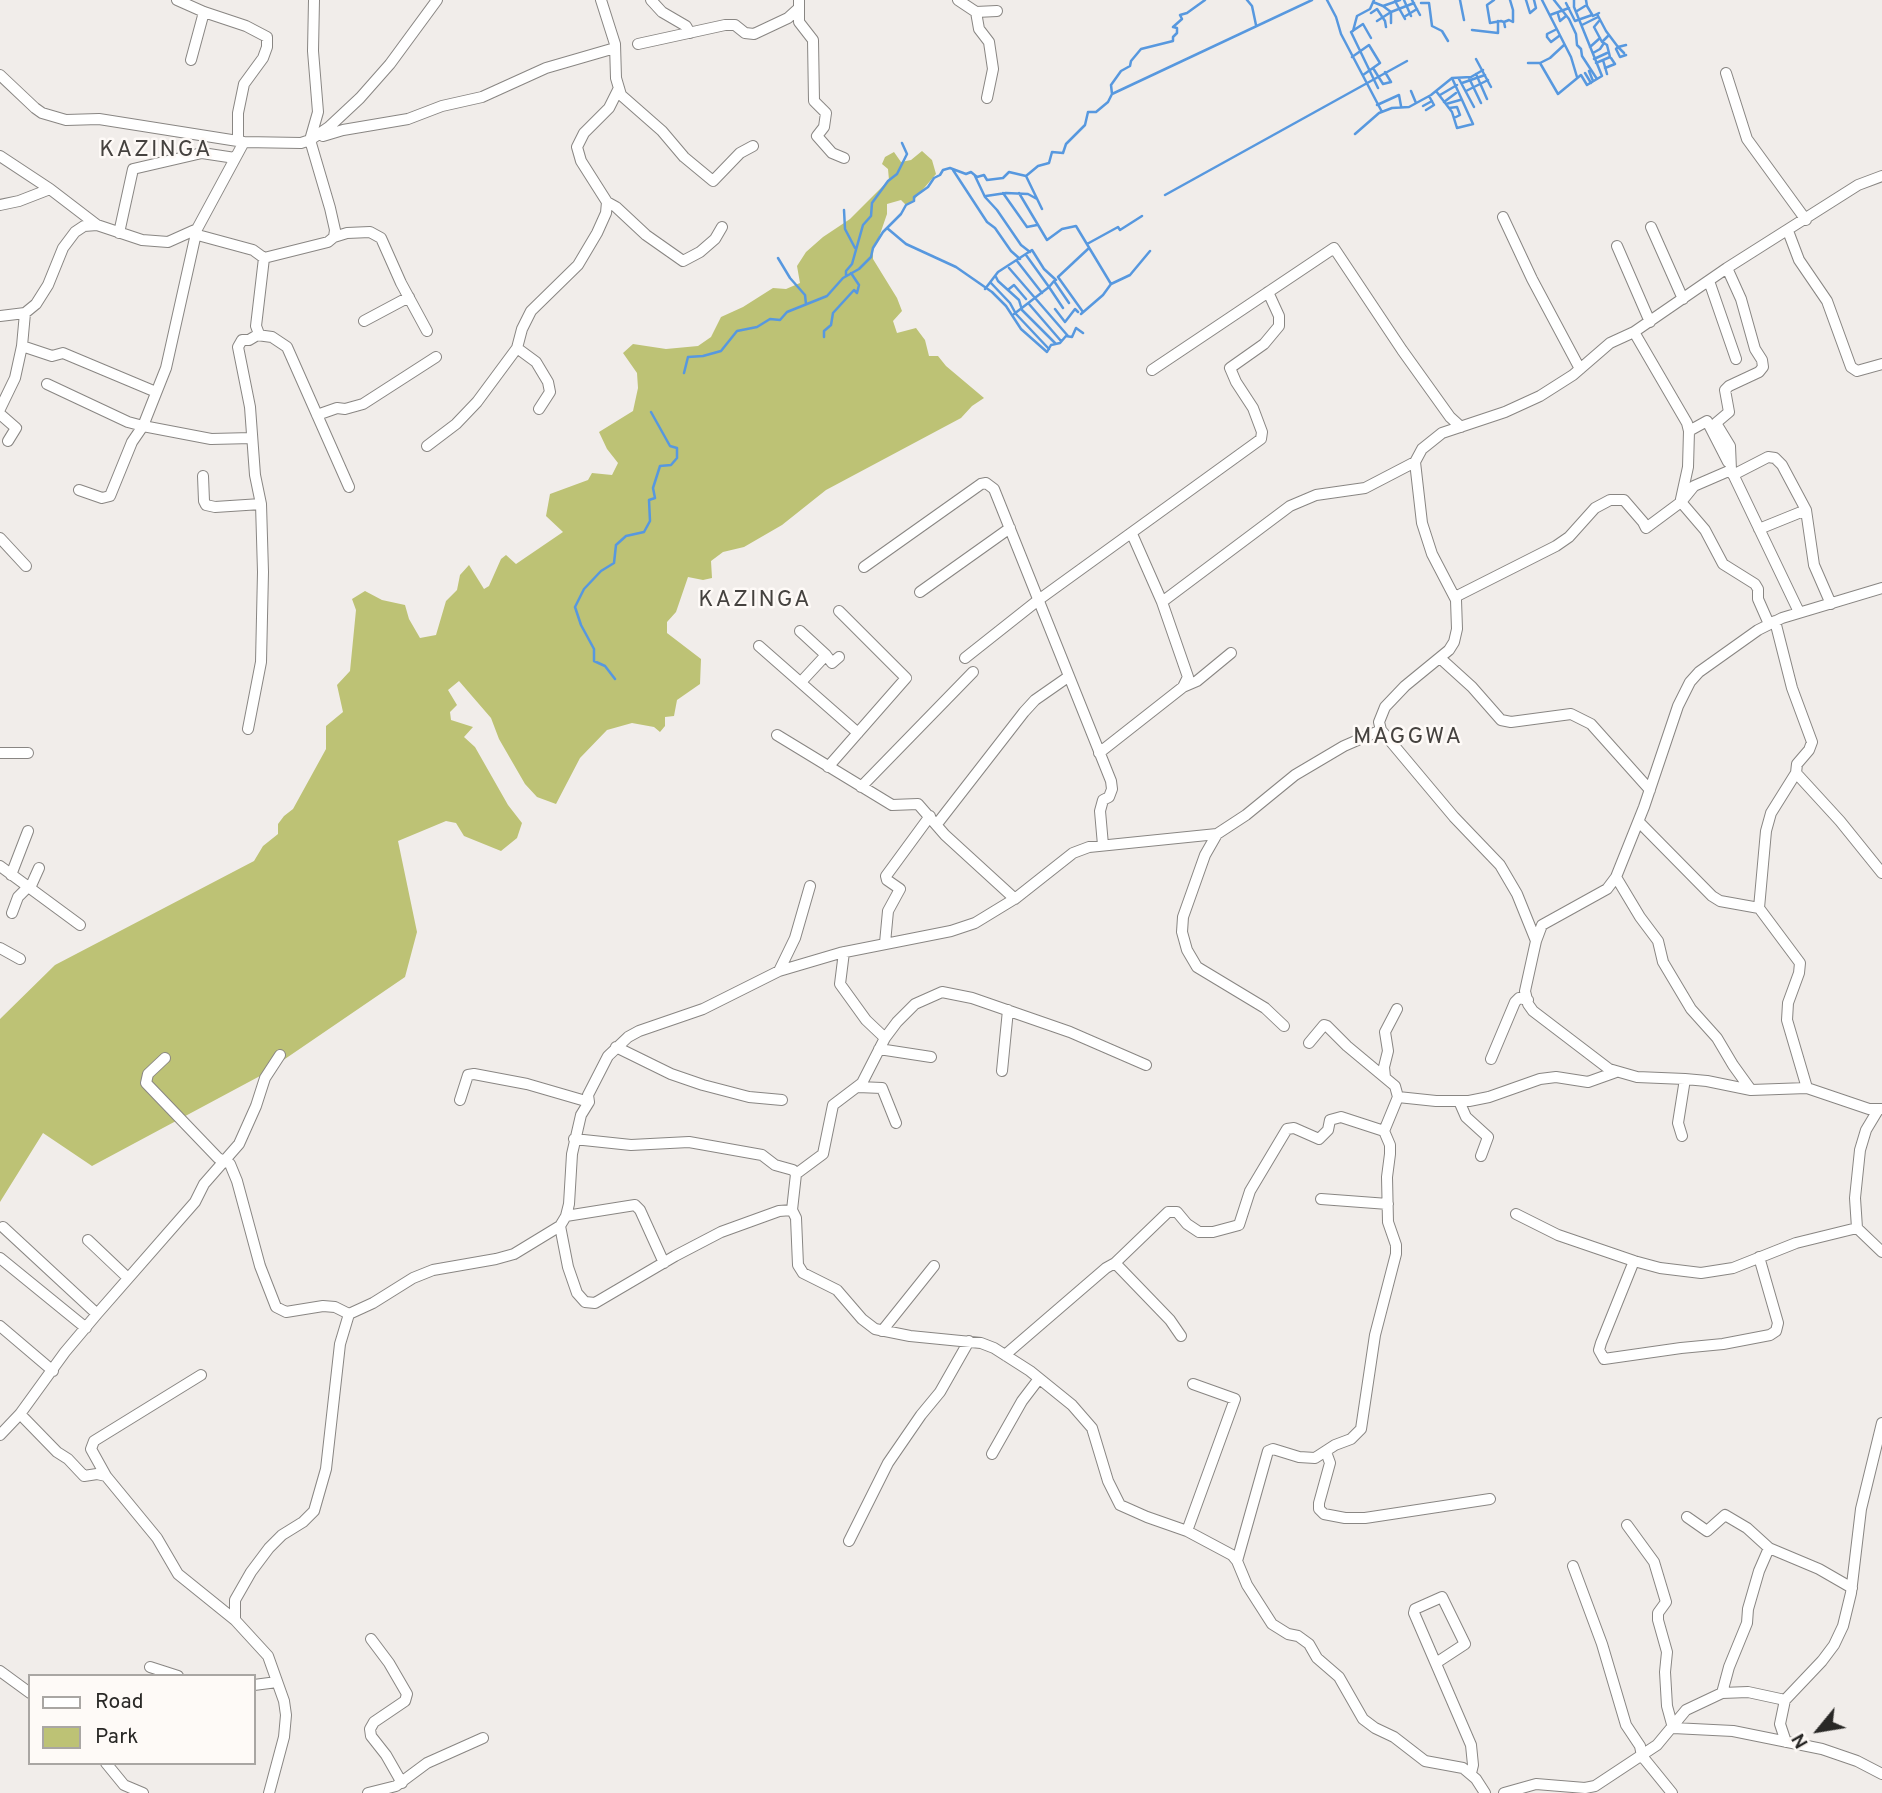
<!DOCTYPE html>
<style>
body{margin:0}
#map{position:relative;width:1882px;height:1793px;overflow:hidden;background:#f1edea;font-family:Overpass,sans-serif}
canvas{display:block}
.legend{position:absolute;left:28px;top:1674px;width:228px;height:91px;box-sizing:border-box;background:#fefaf7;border:2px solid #a9a6a3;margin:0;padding:9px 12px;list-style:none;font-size:21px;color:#292826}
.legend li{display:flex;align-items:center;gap:14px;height:35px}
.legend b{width:35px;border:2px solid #a9a6a3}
.north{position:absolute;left:1784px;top:1695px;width:70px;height:70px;-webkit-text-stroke:5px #fefaf7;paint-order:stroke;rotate:240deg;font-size:19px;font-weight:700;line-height:28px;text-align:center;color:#292826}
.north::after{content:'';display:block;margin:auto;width:24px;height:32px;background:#292826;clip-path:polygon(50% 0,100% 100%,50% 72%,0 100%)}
</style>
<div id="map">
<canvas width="1882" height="1793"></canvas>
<ul class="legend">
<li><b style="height:9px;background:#fff"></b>Road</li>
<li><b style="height:19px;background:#bdc275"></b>Park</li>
</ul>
<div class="north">N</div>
</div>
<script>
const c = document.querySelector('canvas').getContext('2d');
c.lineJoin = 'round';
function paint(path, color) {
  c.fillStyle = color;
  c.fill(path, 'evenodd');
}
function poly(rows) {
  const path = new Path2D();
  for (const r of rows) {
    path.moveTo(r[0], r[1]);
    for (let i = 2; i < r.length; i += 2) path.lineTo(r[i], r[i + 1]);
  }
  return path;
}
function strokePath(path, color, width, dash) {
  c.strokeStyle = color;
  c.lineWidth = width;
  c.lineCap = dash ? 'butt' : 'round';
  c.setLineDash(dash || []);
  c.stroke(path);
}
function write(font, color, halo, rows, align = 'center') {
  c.font = font + ' Overpass,sans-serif';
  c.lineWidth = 5;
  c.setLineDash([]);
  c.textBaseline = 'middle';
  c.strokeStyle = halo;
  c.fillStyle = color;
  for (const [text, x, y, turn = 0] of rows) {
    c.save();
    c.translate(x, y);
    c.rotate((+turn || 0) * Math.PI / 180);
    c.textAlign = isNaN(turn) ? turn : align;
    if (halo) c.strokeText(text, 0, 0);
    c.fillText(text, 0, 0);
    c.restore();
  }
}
const green = poly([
 [922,151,932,160,936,174,914,200,906,205,901,200,887,204,887,214,877,243,873,248,873,259,897,298,902,311,893,321,897,333,916,328,925,340,929,356,938,356,946,366,984,398,972,406,961,418,826,490,782,525,744,547,723,552,711,561,712,578,703,580,688,577,676,612,667,622,667,633,701,659,700,684,677,700,674,716,665,717,665,726,660,732,654,727,632,723,607,730,580,758,556,804,537,797,525,784,499,739,491,718,459,681,448,690,457,705,450,712,451,720,473,727,464,737,475,747,508,805,522,823,517,838,501,851,464,836,456,823,446,821,398,841,417,932,405,977,260,1076,92,1166,43,1133,0,1202,0,1019,55,965,254,861,263,846,278,834,278,824,284,816,293,809,326,749,326,726,343,712,337,685,350,671,356,610,352,599,365,591,382,600,405,605,409,619,420,638,436,635,446,601,457,590,460,575,469,565,484,589,489,586,501,559,506,555,516,564,563,532,546,516,550,494,588,480,592,473,612,475,618,463,607,449,599,432,633,411,638,388,637,373,623,353,633,344,666,349,698,346,711,337,721,317,743,307,773,288,786,289,800,283,797,266,806,252,823,237,850,219,889,180,888,169,882,164,885,157,894,152,901,162,911,160]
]);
const stream = poly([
 [1247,0,1252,6,1256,25],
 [1327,0,1336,17,1341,34,1382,112],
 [1404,0,1411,16],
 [1412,0,1420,15],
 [1460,0,1464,20],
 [1494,0,1487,5,1490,23,1501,21,1504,22,1505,27],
 [1526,0,1530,13,1536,8,1534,0],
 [1542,0,1571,57,1577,77],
 [1574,0,1574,7,1602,76,1597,79],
 [1586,0,1587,6,1593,16,1599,13],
 [1395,1,1405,19],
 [1373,2,1383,6,1400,0],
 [1421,3,1429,3,1432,26,1442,31,1448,41],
 [1566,3,1575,21,1592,15],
 [1383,6,1391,12,1391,23],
 [1577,11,1585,6],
 [1371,13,1377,9,1385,21,1386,27],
 [1558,14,1560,21,1566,16],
 [1597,14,1606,31,1618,47,1616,49,1620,57,1626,55],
 [1550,15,1569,8],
 [1404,17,1417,9],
 [1377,21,1391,12,1414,3],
 [1599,21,1594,27,1602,42,1609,35],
 [1504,22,1509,20,1513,22,1513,10,1510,0],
 [1582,25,1598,17],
 [1472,30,1498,33,1498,21],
 [1555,30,1547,34,1547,37,1551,42,1559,36],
 [1353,31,1357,16,1370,9,1374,0],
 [1371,38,1363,24,1351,32,1378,88],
 [1590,47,1600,38],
 [1618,47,1624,53],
 [1618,47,1626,45],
 [1593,53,1600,49,1604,43,1607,45,1610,57,1596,63],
 [1352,57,1369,45,1380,63,1363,75],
 [1476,59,1491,87],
 [1594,59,1607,53],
 [1603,60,1607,74],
 [1528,63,1540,63,1558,94,1581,75,1587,85,1597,79,1582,56,1581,49,1577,45,1576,34,1569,19,1554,0],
 [1540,63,1550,58,1564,45],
 [1373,68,1383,84,1391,82,1385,72],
 [1605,68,1615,64,1611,58],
 [1589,71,1593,81],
 [1585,73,1591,83],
 [1476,74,1487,99],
 [1469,78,1481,103],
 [1459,79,1474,107],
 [1462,83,1485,75],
 [1411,91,1416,103],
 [1436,91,1452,112,1457,128,1473,124,1452,78],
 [1466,91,1488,80],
 [1112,94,1312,0],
 [1440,95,1457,85],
 [1444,102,1456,93],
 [1446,104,1460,100],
 [1377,105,1399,95,1401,106],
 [1423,106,1432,101],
 [1449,108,1457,107,1460,115,1454,118],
 [1426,110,1434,105,1429,96],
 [1355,134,1379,113,1392,108,1409,107,1431,95,1452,78,1471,77,1483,70],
 [953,170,987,222,995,228,1011,251,1020,259],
 [975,176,985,197,997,210,1021,245,1030,252],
 [1026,176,1042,209],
 [1003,193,1027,227,1037,225],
 [1019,193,1047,240,1062,229,1076,226,1111,284],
 [1165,195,1407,61],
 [986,196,1006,193,1028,194,1037,199],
 [844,210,845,229,855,248],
 [887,228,906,244,956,267,992,292,1006,306,1021,329,1047,352,1051,345,1060,343,1066,336,1072,337,1076,328,1083,333],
 [1087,244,1118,227,1120,230,1142,216],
 [778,258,790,278,805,295,806,304],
 [1017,261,1042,293],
 [1009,268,1068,336],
 [846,276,846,271,852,264,863,225,871,216,872,203,888,181,897,174,907,154,902,143],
 [996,277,998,281,1019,300,1022,310,1056,344],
 [991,283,1010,303,1016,314,1049,349],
 [985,289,998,272,1032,250,1044,269,1056,280],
 [1009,289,1014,285,1026,299],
 [1029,304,1061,341],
 [1063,308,1049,287,1054,281,1069,303],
 [1055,309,1065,322,1075,309,1078,312],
 [1083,312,1058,277,1089,248],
 [1014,314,1049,287,1026,255],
 [1081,314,1103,295,1111,284,1130,275,1150,251],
 [824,337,824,331,831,325,833,313,854,290,857,293,859,285,851,273],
 [684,373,688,357,703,356,721,351,737,331,757,327,770,319,780,320,787,312,827,296,843,278,859,269,871,257,873,248,883,232,901,214,906,205,914,201,914,197,928,187,934,178,940,175,943,170,950,168,966,174,971,172,977,177,984,175,987,180,1003,178,1009,172,1026,176,1038,166,1049,163,1052,152,1063,153,1066,144,1085,125,1088,112,1096,112,1108,102,1112,94,1111,85,1121,71,1130,66,1131,61,1141,49,1173,41,1173,37,1177,33,1177,28,1173,27,1182,19,1180,15,1187,13,1205,0],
 [615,679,605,666,594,661,594,649,581,625,575,607,584,589,601,571,614,563,616,545,626,536,644,532,650,521,649,500,655,498,653,488,660,466,671,465,677,458,677,448,670,446,651,412]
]);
const minor = poly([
 [177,0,204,12,246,26,267,37,267,47,263,58,244,84,238,113,238,141],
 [601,0,615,44,616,78,621,95,662,131,684,157,713,181,740,153,753,146],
 [651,0,662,12,686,26,690,33],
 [799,0,799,22,813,40,814,101,826,113,824,127,817,136,832,153,844,158],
 [958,0,976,12,997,11],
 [976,12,979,29,989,42,993,69,987,98],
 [638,44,725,25,735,25,745,33,754,34,788,18,799,8],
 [191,60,204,12],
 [1726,73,1747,139,1806,220],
 [0,75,35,108,42,113,66,120,99,119,244,142,301,143,310,140,329,127,360,98,390,64,437,0],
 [323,136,343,130,408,119,442,106,482,97,546,68,615,48],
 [0,156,50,189,97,225],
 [607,202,616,207,646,235,683,261,700,252,715,239,722,227],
 [0,205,19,201,50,189],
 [1503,217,1532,279,1580,369],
 [1651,227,1683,299],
 [1788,231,1799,260,1827,301,1851,367,1857,371,1882,364],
 [119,233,133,169,202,153,235,158],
 [194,234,253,250,264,258,256,326,259,334,257,335,272,337,287,347,349,487],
 [334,237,347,233,370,232,381,238,401,283,427,331],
 [1617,246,1650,322],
 [264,258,328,242,334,237,335,230,330,208,310,140,318,112,313,51,314,0],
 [1727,268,1741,299,1755,349,1762,360,1763,367,1759,372,1729,386,1725,390,1729,412,1716,423,1730,446,1731,470,1799,612],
 [1709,281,1736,359],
 [0,316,25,313,36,304,48,285,63,248,75,232,84,226,97,225,142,240,168,242,197,229,244,142],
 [364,321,409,297],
 [1634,332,1687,423,1689,431,1688,467,1681,499],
 [22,346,52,356,63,353,156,392],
 [517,348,536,362,548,382,550,392,539,409],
 [1152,370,1334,248,1402,350,1450,417,1461,427],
 [47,384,128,422,143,426,166,368,197,229],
 [0,409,15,378,22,346,25,313],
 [0,414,16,428,8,441],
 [317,415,337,408,345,409,363,404,436,357],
 [1689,431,1707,421,1728,462],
 [427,446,456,424,477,402,517,348,522,329,531,311,578,265,597,233,606,213,607,202,581,161,577,147,584,133,609,108,619,88],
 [1733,475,1768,457,1775,458,1782,465,1806,510,1814,565,1831,604],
 [203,476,204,501,206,505,215,507,261,504],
 [79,490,102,498,110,496,132,442,143,426,211,439,252,438],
 [1681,502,1705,530,1723,564,1755,584,1758,589,1758,599,1769,624],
 [1759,529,1806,510],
 [0,538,26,566],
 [864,567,981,484,986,483,994,489,1111,781,1112,789,1109,797,1103,800,1100,811,1103,845],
 [920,592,1010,528],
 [1455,597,1556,546,1569,537,1595,508,1610,500,1624,500,1643,522,1646,528,1681,502,1694,486,1731,470],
 [1162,602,1290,506,1316,495,1365,488,1415,462,1422,449,1442,433,1505,412,1540,396,1573,375,1610,343,1634,332,1727,268,1858,185,1882,176],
 [1775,621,1792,688,1812,742,1809,750,1797,764,1796,773,1840,821,1882,873],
 [800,631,826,655],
 [759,646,858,733],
 [965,658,1037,601,1261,439,1262,432,1253,408,1236,382,1230,368,1264,344,1279,326,1279,316,1268,292],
 [1440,658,1472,687,1501,720,1511,722,1571,714,1591,724,1650,790],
 [801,682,826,655,832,663,839,657],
 [1183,687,1197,681,1231,653],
 [248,729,261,662,263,572,261,504,255,475,250,407,238,347,242,340,249,340,259,334],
 [1381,730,1454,817,1500,865,1517,894,1536,941,1525,991,1528,1004,1533,1011,1609,1069,1637,1077,1685,1079,1678,1123,1682,1136],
 [777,735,892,805,918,804,945,835,1015,899],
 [0,753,28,753],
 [1099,753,1183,687,1188,677,1162,602,1132,534],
 [828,767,906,678,839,611],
 [1796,773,1771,813,1766,831,1759,908,1800,963,1799,973,1788,1003,1787,1020,1807,1088],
 [861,787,973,672],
 [1639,822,1712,896,1720,901,1759,908],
 [937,824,1024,712,1035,700,1068,677],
 [1217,834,1205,855,1183,917,1182,932,1187,950,1197,967,1265,1008,1284,1026],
 [0,866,80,925],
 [11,875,28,831],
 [1616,877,1640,917,1658,941,1663,962,1691,1009,1717,1038,1733,1065,1751,1090],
 [30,888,39,868],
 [12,913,18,897,28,887],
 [1536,941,1542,925,1607,889,1616,877,1644,807,1678,706,1690,682,1699,672,1758,630,1782,618,1882,588],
 [885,943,888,911,900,889,887,880,886,876,930,816],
 [0,948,20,959],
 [844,952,840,984,866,1020,885,1038],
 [779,971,795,938,810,886],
 [616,1047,671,1074,703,1085,749,1097,782,1100],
 [879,1049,931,1057],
 [165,1058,148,1074,146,1083,218,1158,230,1164,237,1181,260,1266,276,1307,286,1312,323,1306,335,1307,349,1314],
 [1491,1059,1515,1002,1519,998,1528,1000],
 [1002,1071,1008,1010],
 [1385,1077,1384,1067,1388,1051,1385,1032,1397,1009],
 [1685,1079,1707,1081,1751,1090,1807,1088,1869,1109,1882,1109],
 [858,1087,882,1088,896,1123],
 [1398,1097,1436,1101,1469,1101,1489,1097,1540,1079,1556,1077,1588,1082,1616,1072],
 [460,1100,468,1075,474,1074,527,1084,589,1102],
 [1459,1101,1466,1117,1488,1137,1481,1156],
 [1878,1110,1866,1130,1860,1150,1855,1198,1857,1228,1882,1252],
 [574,1139,631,1145,689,1142,762,1155,775,1165,793,1170,796,1174,792,1210],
 [796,1174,823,1154,833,1105,862,1083,885,1038,897,1022,915,1004,942,992,972,998,1070,1032,1146,1065],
 [1321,1199,1388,1204],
 [1516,1214,1558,1235,1634,1261,1660,1268,1701,1273,1733,1268,1796,1243,1857,1228],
 [566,1216,635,1205,640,1210,664,1263],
 [560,1226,568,1267,577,1293,585,1302,595,1303,675,1256,721,1232,779,1211,792,1210,796,1218,798,1265,803,1273,837,1290,862,1319,875,1329,910,1336,981,1343,994,1348,1030,1371,1072,1405,1092,1428,1108,1481,1120,1505,1147,1517,1187,1531,1232,1555,1237,1561,1247,1585,1272,1624,1288,1634,1298,1636,1309,1644,1317,1658,1339,1677,1363,1719,1375,1728,1394,1737,1425,1761,1463,1768,1476,1779,1485,1793],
 [3,1227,97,1314],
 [88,1240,128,1278],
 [0,1258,86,1328],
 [1634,1261,1601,1343,1599,1350,1604,1359,1681,1348,1723,1344,1770,1335,1776,1331,1778,1323,1759,1257],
 [1115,1263,1170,1320,1181,1336],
 [0,1326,53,1371],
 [882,1331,934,1266],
 [1005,1355,1106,1268,1115,1263,1168,1212,1177,1212,1187,1224,1199,1232,1213,1232,1239,1225,1250,1191,1287,1129,1294,1128,1319,1139,1328,1130,1330,1120,1341,1117,1384,1131],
 [20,1414,57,1452,68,1459,84,1476,97,1474,106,1476,157,1538,178,1574,235,1620],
 [0,1435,20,1414,65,1352,97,1314,195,1202,204,1184,239,1144,256,1106,265,1078,280,1055],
 [1326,1452,1330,1463,1319,1503,1319,1509,1324,1514,1345,1518,1365,1518,1490,1499],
 [992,1454,1022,1401,1038,1380],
 [106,1476,91,1449,94,1441,201,1375],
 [1687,1517,1707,1531,1725,1515,1747,1528,1769,1548,1819,1569,1852,1588],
 [1627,1525,1654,1562,1666,1602,1658,1613,1658,1620,1667,1652,1665,1672,1667,1706,1673,1728],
 [1187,1531,1235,1399,1193,1384],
 [849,1541,888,1463,921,1415,940,1392,969,1341],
 [1237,1561,1268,1451,1273,1449,1299,1457,1315,1458,1335,1445,1351,1439,1361,1429,1375,1335,1396,1254,1396,1245,1388,1222,1387,1177,1390,1154,1390,1145,1384,1131,1398,1097,1395,1086,1347,1046,1327,1026,1324,1025,1309,1043],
 [1573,1566,1602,1644,1626,1725,1640,1746,1642,1756,1672,1793],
 [371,1639,389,1663,407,1694,405,1701,374,1722,370,1729,371,1736,386,1755,402,1783],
 [1436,1663,1465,1644,1442,1597,1415,1609,1414,1613,1471,1745,1473,1765,1471,1773],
 [150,1667,178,1676],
 [0,1671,30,1693],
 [254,1685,277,1682],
 [1722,1693,1729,1667,1747,1623,1748,1609,1759,1571,1769,1548],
 [1673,1728,1733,1731,1822,1749,1857,1761,1882,1774],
 [1786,1742,1780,1724,1785,1700,1822,1661,1834,1645,1843,1626,1851,1593,1861,1509,1882,1423],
 [106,1763,124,1785,143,1793],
 [269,1793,284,1737,286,1715,284,1701,268,1656,235,1620,235,1600,251,1572,269,1548,282,1535,303,1522,314,1511,326,1469,340,1344,349,1314,373,1303,413,1278,433,1270,496,1259,514,1254,560,1226,566,1216,569,1204,572,1154,581,1115,589,1102,588,1095,608,1056,628,1037,639,1031,703,1009,779,971,840,953,951,931,975,923,1016,898,1073,853,1089,847,1217,834,1246,815,1295,775,1344,746,1381,730,1379,722,1385,707,1405,686,1449,650,1454,642,1457,629,1456,600,1432,554,1422,523,1415,462],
 [368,1793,396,1786,427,1763,483,1738],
 [1504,1793,1536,1784,1585,1788,1595,1786,1657,1745,1686,1710,1722,1693,1748,1692,1785,1700]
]);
const quarterNames = [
 ["KAZINGA",156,151],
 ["KAZINGA",755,601],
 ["MAGGWA",1408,738]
];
paint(green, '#bdc275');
strokePath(stream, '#5798df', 2.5);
strokePath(minor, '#898683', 12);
strokePath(minor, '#fff', 10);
c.letterSpacing = '2px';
write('23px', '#45423f', '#fefaf7', quarterNames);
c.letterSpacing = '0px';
</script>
